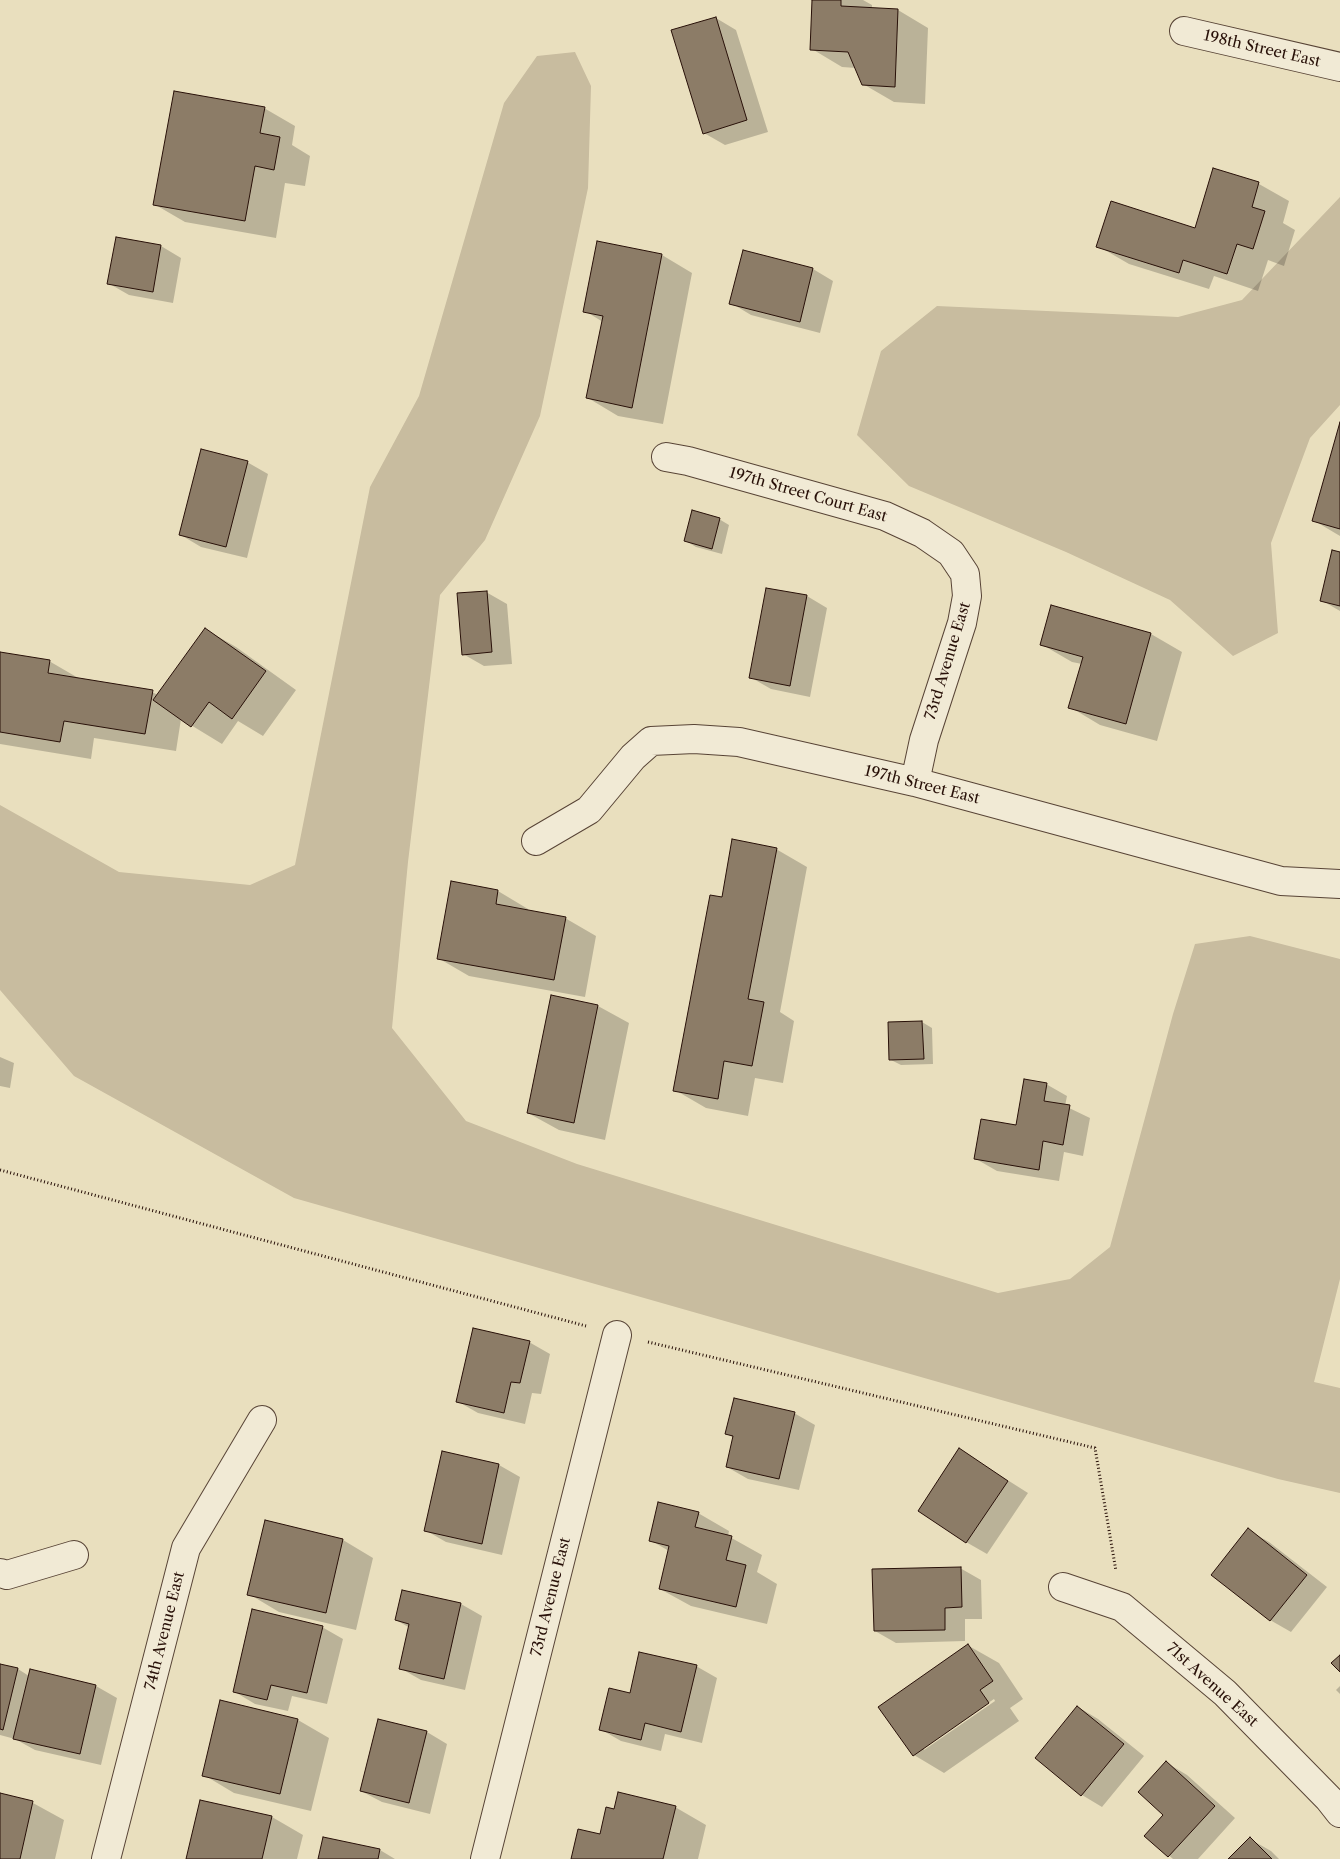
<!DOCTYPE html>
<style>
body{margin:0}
canvas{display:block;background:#e9dfbe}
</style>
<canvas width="1340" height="1859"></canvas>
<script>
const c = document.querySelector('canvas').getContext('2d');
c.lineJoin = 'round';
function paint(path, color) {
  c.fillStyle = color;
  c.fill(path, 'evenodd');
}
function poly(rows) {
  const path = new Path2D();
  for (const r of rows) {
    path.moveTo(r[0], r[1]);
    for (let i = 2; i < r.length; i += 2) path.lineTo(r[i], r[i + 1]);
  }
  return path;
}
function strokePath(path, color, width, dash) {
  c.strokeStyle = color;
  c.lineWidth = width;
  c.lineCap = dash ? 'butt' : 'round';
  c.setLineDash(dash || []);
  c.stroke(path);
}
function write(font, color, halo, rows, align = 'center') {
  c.font = font + ' "Libre Caslon Text",serif';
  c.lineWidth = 5;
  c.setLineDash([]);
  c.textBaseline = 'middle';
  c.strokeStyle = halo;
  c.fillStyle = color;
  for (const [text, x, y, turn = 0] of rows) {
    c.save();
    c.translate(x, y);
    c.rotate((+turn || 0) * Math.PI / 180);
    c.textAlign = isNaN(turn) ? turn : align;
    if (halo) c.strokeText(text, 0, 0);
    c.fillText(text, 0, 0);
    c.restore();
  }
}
const green = poly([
 [575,52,591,86,588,188,540,416,485,540,440,595,408,862,392,1028,466,1121,577,1164,998,1293,1070,1279,1110,1247,1173,1014,1195,944,1250,936,1340,959,1340,1279,1314,1382,1340,1388,1340,1493,1278,1479,294,1198,74,1076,0,990,0,805,119,872,250,885,295,865,370,487,419,396,504,103,537,56],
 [1340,197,1340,405,1310,438,1271,543,1278,633,1233,656,1170,600,1066,552,909,486,857,435,881,351,937,306,1178,317,1242,300]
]);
const shadow = poly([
 [814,0,863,0,872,5,872,9,898,10,928,28,925,104,894,102,863,84,856,68,842,67,812,49],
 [716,18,736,30,768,132,725,145,704,133],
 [264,108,295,126,292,145,310,156,305,186,285,183,276,238,185,222,154,204],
 [1214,169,1259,184,1289,201,1283,223,1295,230,1284,266,1268,260,1258,291,1214,276,1209,289,1129,264,1098,246,1195,230],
 [161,246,181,258,173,303,129,295,108,283],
 [662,255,692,273,663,424,618,416,588,398,603,322,585,311],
 [813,269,833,281,820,333,751,315,731,303],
 [1340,427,1340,536,1313,520],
 [247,462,268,474,247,558,201,547,181,535],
 [719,519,729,525,722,554,696,547,686,541],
 [1340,553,1340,611,1321,600],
 [486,592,507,604,512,664,484,666,463,654],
 [807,596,827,608,810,697,771,689,750,677],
 [1052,607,1151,634,1182,652,1157,741,1100,725,1070,707,1082,664,1072,662,1041,644],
 [205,629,236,647,296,690,263,736,238,721,222,744,181,719,176,751,94,738,91,759,0,744,0,653,49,661,80,679,152,692,158,695],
 [776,849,807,867,780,1012,794,1021,783,1083,755,1078,748,1116,706,1108,675,1090,723,898],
 [498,891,528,909,528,911,565,918,596,936,585,997,469,976,438,958],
 [552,997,598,1006,629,1023,605,1140,559,1130,528,1113],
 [922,1022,932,1028,933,1064,901,1065,891,1060],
 [0,1057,14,1063,10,1088,0,1086],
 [1046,1084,1067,1096,1065,1106,1090,1118,1083,1156,1064,1152,1059,1181,997,1171,976,1159,1017,1127],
 [529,1342,550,1354,541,1394,532,1393,525,1424,478,1413,457,1401],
 [794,1413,815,1425,799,1490,748,1479,727,1467,734,1438,727,1434],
 [960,1450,1028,1493,987,1554,966,1542],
 [443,1453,499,1465,520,1477,502,1555,446,1542,425,1530],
 [698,1513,729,1531,728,1536,762,1555,757,1572,777,1584,767,1624,691,1606,660,1589,669,1551,650,1540],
 [1248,1530,1269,1542,1327,1587,1291,1632,1270,1620],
 [343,1540,373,1558,356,1630,279,1612,249,1594],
 [960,1568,981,1580,982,1619,965,1619,965,1641,896,1643,875,1631],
 [402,1591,461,1604,482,1616,465,1690,421,1680,400,1668,410,1628,396,1620],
 [322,1627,343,1639,327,1704,292,1696,288,1711,255,1704,235,1692],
 [969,1646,999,1663,1023,1699,1010,1708,1019,1721,944,1773,914,1755],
 [994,1699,995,1701,924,1750,924,1747],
 [0,1665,18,1669,29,1676,31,1671,96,1686,117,1698,101,1765,35,1750,15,1739,0,1735],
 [696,1666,717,1678,702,1743,665,1734,661,1751,621,1741,600,1729,631,1695],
 [1340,1686,1340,1694,1336,1690],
 [221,1702,298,1720,329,1738,311,1811,234,1793,204,1775],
 [1078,1707,1098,1719,1144,1756,1102,1807,1082,1795,1036,1758],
 [427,1732,447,1744,430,1814,382,1802,361,1791],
 [1167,1763,1187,1775,1235,1818,1198,1859,1173,1859,1146,1835,1164,1815],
 [1,1795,33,1803,64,1820,55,1859,0,1859],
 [201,1801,272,1817,303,1835,297,1859,187,1859],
 [675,1807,706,1825,698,1859,572,1859,601,1836],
 [1250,1839,1271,1851,1279,1859,1230,1859],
 [380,1850,395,1859,320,1859]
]);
const building = poly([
 [812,0,841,0,841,6,898,9,895,87,862,85,848,52,810,50,812,0],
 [716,17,747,120,703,134,671,30,716,17],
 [174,91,265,107,260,133,280,137,274,170,255,166,245,221,153,205,174,91],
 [1213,168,1259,182,1252,207,1265,211,1253,249,1237,244,1227,274,1183,260,1179,273,1096,247,1111,201,1195,228,1213,168],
 [116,237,161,245,153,292,107,284,116,237],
 [597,241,662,254,632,408,586,398,603,316,583,312,597,241],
 [743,250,813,268,800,322,729,304,743,250],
 [1340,422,1340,529,1312,521,1340,422],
 [201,449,248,461,226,547,179,535,201,449],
 [692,510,720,518,712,549,684,541,692,510],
 [1332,550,1340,552,1340,606,1320,601,1332,550],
 [766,588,807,595,790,686,749,678,766,588],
 [487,591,492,652,462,655,457,593,487,591],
 [1051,605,1151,633,1126,724,1068,708,1083,657,1040,645,1051,605],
 [205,628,266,671,232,719,209,702,191,727,153,700,205,628],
 [0,652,50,660,48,673,153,690,145,734,64,721,60,742,0,732,0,652],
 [732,839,777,848,748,999,764,1002,752,1066,724,1061,718,1099,673,1091,710,895,722,897,732,839],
 [451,881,498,890,496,904,566,917,554,980,437,959,451,881],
 [551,995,598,1005,574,1123,527,1113,551,995],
 [922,1021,924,1059,889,1060,888,1022,922,1021],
 [1024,1079,1047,1083,1044,1101,1070,1105,1063,1145,1043,1141,1039,1170,974,1159,981,1119,1016,1125,1024,1079],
 [473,1328,530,1341,520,1383,511,1382,504,1413,456,1402,473,1328],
 [734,1398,795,1412,779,1479,726,1467,733,1436,725,1434,734,1398],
 [959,1448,1008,1481,966,1543,918,1511,959,1448],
 [442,1451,499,1464,482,1544,424,1531,442,1451],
 [658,1502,699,1512,695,1527,732,1536,726,1560,746,1565,736,1607,659,1589,669,1546,649,1541,658,1502],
 [265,1520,343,1539,326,1613,247,1595,265,1520],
 [1248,1528,1307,1575,1270,1621,1211,1575,1248,1528],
 [961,1567,962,1607,945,1608,945,1630,874,1631,872,1569,961,1567],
 [402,1590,461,1603,444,1679,399,1669,409,1624,395,1620,402,1590],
 [252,1609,323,1626,307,1693,271,1685,267,1700,233,1692,252,1609],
 [968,1644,993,1681,980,1690,989,1703,913,1756,878,1707,968,1644],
 [639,1652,697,1665,681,1732,645,1723,641,1740,599,1730,609,1688,630,1693,639,1652],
 [1340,1655,1340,1672,1331,1663,1340,1655],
 [0,1664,18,1668,3,1730,0,1729,0,1664],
 [30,1669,96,1685,80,1754,13,1739,30,1669],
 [220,1700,298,1719,280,1794,202,1776,220,1700],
 [1077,1706,1124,1744,1081,1796,1035,1758,1077,1706],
 [378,1719,427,1731,409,1803,360,1791,378,1719],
 [1166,1761,1215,1806,1168,1857,1144,1836,1163,1815,1138,1792,1166,1761],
 [618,1792,676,1806,663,1859,571,1859,578,1829,600,1834,606,1807,614,1809,618,1792],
 [0,1793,33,1801,20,1859,0,1859,0,1793],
 [200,1800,272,1816,262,1859,186,1859,200,1800],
 [323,1837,380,1849,378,1859,318,1859,323,1837],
 [1250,1837,1272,1859,1228,1859,1250,1837]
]);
const path = poly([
 [0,1170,586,1326],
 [648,1342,1095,1448,1116,1571]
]);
const minor = poly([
 [1184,31,1340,67],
 [666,457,688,461,885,516,922,533,951,553,965,574,967,596,962,623,924,740,915,782],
 [536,841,589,810,633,757,651,741,694,739,739,742,915,782,1281,881,1340,884],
 [0,1573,7,1575,74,1555],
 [1063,1587,1122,1607,1225,1693,1329,1799,1340,1813],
 [106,1859,186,1548,262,1420],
 [485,1859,617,1335]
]);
const streetNames = [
 ["198th Street East",1262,49,13],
 ["197th Street Court East",808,495,16],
 ["73rd Avenue East",948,661,-73],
 ["197th Street East",922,785,14],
 ["73rd Avenue East",551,1597,-76],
 ["74th Avenue East",165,1631,-76],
 ["71st Avenue East",1212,1685,42]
];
paint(green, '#c8bc9f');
paint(shadow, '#0003');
paint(building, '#8c7c67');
strokePath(building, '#281008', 1);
strokePath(minor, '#584436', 30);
strokePath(path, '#281008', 3, [1, 2.5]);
strokePath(minor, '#f1ead5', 28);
write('15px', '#281008', '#f1ead5', streetNames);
</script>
